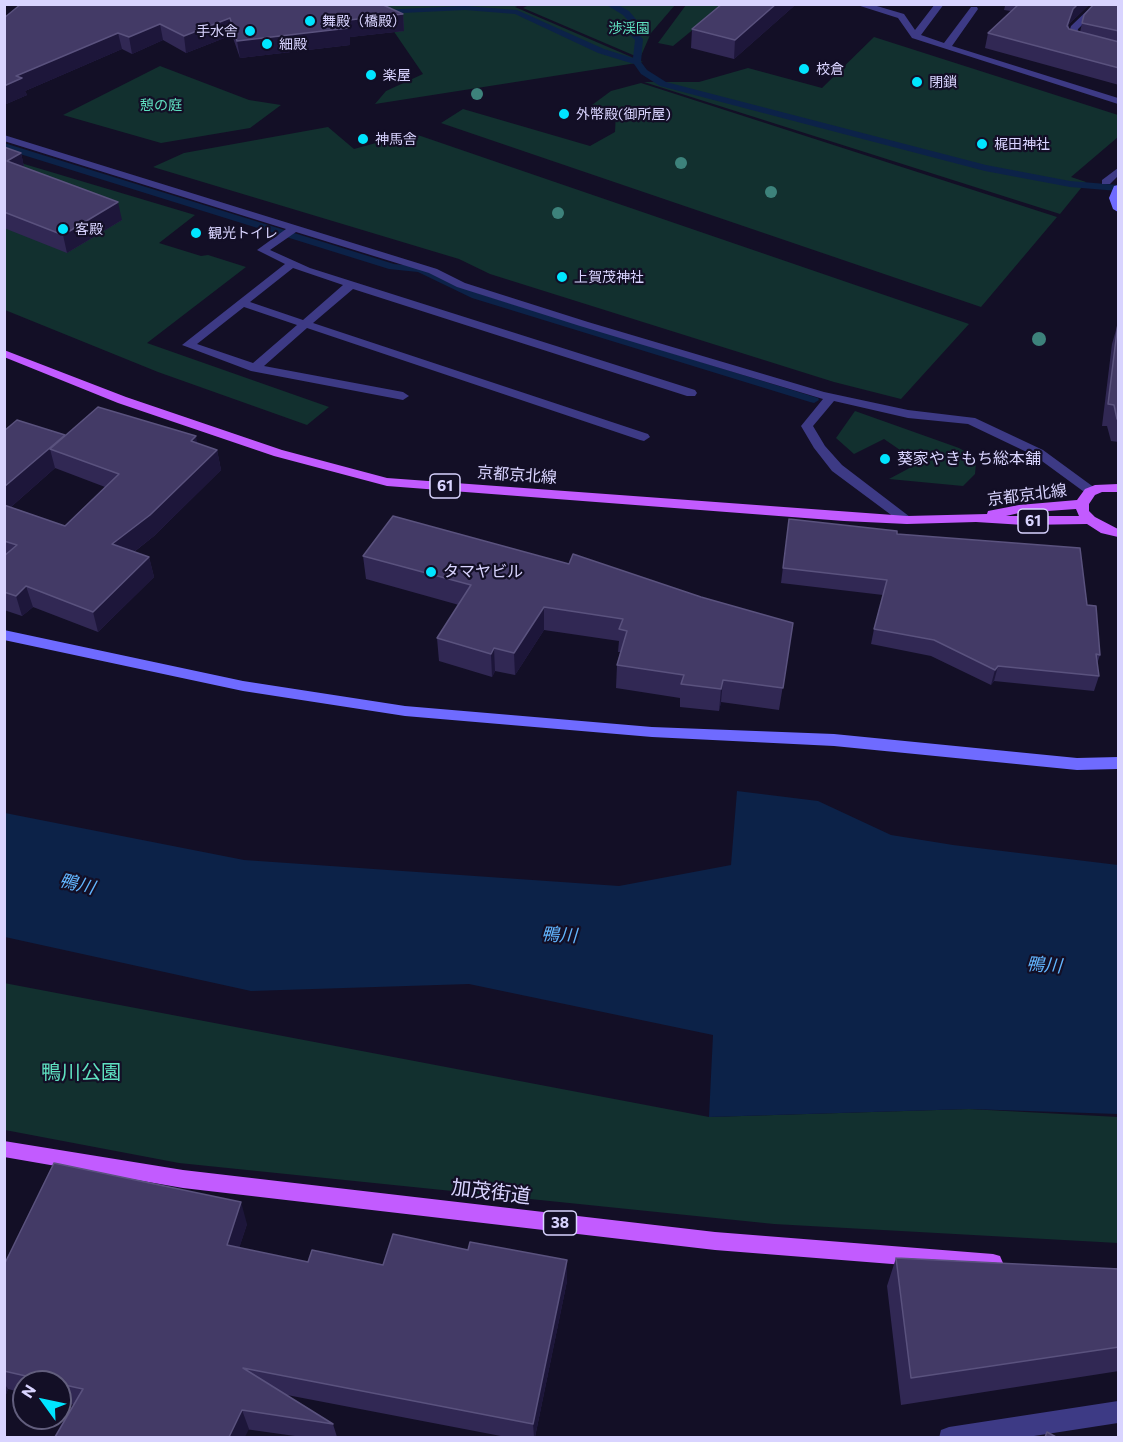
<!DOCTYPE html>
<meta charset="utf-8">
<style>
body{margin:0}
#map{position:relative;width:1123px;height:1442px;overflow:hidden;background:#130f26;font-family:Commissioner,sans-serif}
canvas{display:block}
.frame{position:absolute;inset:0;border:6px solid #d9d4ff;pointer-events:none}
.north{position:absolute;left:12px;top:1370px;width:60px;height:60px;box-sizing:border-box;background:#130f26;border:2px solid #625e7d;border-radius:50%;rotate:303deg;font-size:16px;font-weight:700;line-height:24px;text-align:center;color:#d9d4ff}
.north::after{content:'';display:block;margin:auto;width:21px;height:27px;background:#00e5ff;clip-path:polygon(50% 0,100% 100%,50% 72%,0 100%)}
</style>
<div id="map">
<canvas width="1123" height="1442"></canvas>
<div class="frame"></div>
<div class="north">N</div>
</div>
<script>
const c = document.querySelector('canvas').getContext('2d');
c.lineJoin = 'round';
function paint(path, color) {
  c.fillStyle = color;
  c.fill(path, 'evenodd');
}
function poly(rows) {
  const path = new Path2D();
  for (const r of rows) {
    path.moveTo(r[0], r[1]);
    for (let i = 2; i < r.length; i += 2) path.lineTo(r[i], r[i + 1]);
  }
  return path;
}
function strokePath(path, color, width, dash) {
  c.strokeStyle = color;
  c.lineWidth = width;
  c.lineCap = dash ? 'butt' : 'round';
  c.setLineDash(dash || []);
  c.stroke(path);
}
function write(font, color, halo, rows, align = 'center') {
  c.font = font + ' Commissioner,"Noto Sans JP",sans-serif';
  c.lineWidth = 4.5;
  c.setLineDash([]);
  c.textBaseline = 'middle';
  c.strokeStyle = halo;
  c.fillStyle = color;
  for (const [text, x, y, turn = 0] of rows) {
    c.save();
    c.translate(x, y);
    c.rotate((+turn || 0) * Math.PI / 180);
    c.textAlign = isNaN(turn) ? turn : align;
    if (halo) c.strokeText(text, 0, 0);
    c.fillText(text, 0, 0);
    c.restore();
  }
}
const green = poly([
 [531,4,675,4,675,5,651,33,640,58,523,8],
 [331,5,520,5,515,7,643,62,375,104,386,91,423,74,386,20],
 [686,5,723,5,673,46,658,43],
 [874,37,1118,115,1118,137,1071,177,1086,182,1060,214,644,82,699,82,748,68,822,88],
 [160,66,249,100,281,105,250,128,161,143,63,115],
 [641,83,1057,217,981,307,441,123,463,109,590,146,615,132,616,112,592,105,611,91],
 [328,127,354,149,412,133,969,324,901,399,834,382,490,274,459,259,153,167,184,153],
 [4,158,195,215,159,243,201,256,208,255,246,267,147,343,329,407,307,425,158,372,5,310],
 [855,411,959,448,971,455,976,463,975,474,963,486,889,479,919,463,884,439,854,454,836,438],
 [4,983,709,1117,969,1109,1118,1117,1118,1243,774,1224,179,1163,5,1130]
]);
const water = poly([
 [737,791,818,801,891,835,953,845,1118,865,1118,1114,969,1109,709,1117,713,1035,469,984,251,991,5,937,5,813,244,860,619,886,731,865]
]);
const stream = poly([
 [605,4,616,4,629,11,640,24,641,26,636,32,643,39,641,62,647,70,666,82,986,165,1070,181,1118,185,1118,191,1070,187,985,171,660,86,641,74,634,64,598,53,515,14,465,10,381,14,377,12,381,10,465,6,517,10,604,49,633,58,635,40,627,32,633,26,623,15,605,4],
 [4,143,394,264,424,267,480,294,818,398,819,400,814,403,810,402,472,298,418,272,389,269,4,149,4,143]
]);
const lane = poly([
 [854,4,870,4,904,14,915,30,935,4,944,4,921,35,944,43,971,7,977,7,978,9,952,46,1118,98,1118,104,912,38,898,18,854,4],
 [1094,4,1104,4,1078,29,1076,40,1118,50,1118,56,1066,42,1071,26,1094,4],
 [4,135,437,269,465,283,588,322,824,392,908,410,975,418,1043,450,1099,491,1092,495,1087,494,1035,456,968,424,908,418,834,401,813,426,825,446,842,465,914,520,907,524,902,523,832,471,814,448,801,426,823,399,580,326,457,287,429,273,296,232,270,250,310,268,695,390,697,393,695,396,687,396,353,289,313,323,648,434,650,437,644,441,640,440,307,328,264,366,403,392,409,396,403,400,251,371,182,345,285,264,257,250,286,229,4,141,4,135],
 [293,268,343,285,303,320,250,302,293,268],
 [244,307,297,325,253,363,197,344,244,307],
 [1118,168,1118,176,1110,184,1102,184,1102,180,1118,168]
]);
const street = poly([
 [1118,1401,1118,1423,1021,1438,939,1438,941,1430,949,1427,1118,1401]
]);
const secondary = poly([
 [1118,185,1118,212,1113,209,1109,198,1114,186,1118,185],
 [4,630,243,681,405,706,652,727,834,734,1077,758,1118,757,1118,769,1077,770,834,746,652,737,405,716,243,691,4,640,4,630]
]);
const primary = poly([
 [4,350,126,397,282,450,387,478,907,516,987,514,988,511,1019,505,1077,500,1085,489,1095,485,1118,484,1118,492,1102,492,1095,495,1089,504,1089,511,1095,517,1118,529,1118,537,1101,533,1087,524,1024,525,976,522,907,524,844,521,387,486,274,456,118,403,4,357,4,350],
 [1076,509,1079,516,1006,516,1019,513,1076,509],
 [4,1141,183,1170,715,1232,993,1254,1000,1256,1003,1263,1000,1270,993,1272,715,1250,183,1188,4,1157,4,1141]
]);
const trees = [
 [477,94,6],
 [681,163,6],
 [771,192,6],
 [558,213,6],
 [1039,339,7]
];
const wall = poly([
 [996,4,1090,4,1069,24,1069,29,1080,32,1084,15,1119,4,1119,85,985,48,988,33,1011,11,1004,10,1005,6],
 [794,6,734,59,691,48,692,29],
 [403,14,404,31,350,37,350,45,240,58,232,35,186,53,163,40,132,54,122,49,25,91,27,95,4,105,4,18],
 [4,147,21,153,24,167,122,220,67,253,4,228],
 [1118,323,1119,324,1119,442,1111,441,1107,426,1102,426,1112,344],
 [4,431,197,444,217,450,221,470,154,536,134,552,149,557,154,577,98,632,33,607,22,616,4,610],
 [55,468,105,487,65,526,11,507],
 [789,519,897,534,1087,605,1100,655,1097,664,1099,676,1094,691,994,681,991,685,931,656,871,644,874,629,883,595,781,583],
 [363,556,569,564,701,597,793,623,779,710,721,702,719,711,680,707,680,698,616,688,617,665,620,652,618,652,619,641,544,630,515,675,495,671,492,677,439,661,437,638,459,605,366,579],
 [247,1224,239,1248,308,1262,383,1265,567,1281,535,1437,506,1437,287,1395,333,1424,337,1437,302,1437,74,1405,60,1401,60,1382,24,1382,24,1393,8,1389,4,1400,4,1265],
 [896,1258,1119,1269,1119,1371,901,1405,887,1286]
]);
const shadedWall = poly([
 [776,4,794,4,794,6,734,59,735,40],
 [1078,4,1090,4,1069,24,1064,41,1067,26,1073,9],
 [403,14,404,31,350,37,350,45,240,58,237,41,340,21],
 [230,18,232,35,186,53,184,36],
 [160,24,163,40,132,54,129,37],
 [118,33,122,49,25,91,27,95,4,105,4,86,16,76],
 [21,153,25,171,7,161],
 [118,202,122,220,67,253,63,235],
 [65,435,50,449,55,468,4,513,4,487],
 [196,436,200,457,191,441],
 [217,450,221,470,154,536,117,565,112,544],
 [149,557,154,577,98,632,93,612],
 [26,586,33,607,22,616,16,596],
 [544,607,544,630,515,675,514,653],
 [494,648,495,671,492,677,491,654],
 [998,666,994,681,991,685,995,670],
 [723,680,721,702,719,711,721,689],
 [241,1202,247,1224,233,1267,227,1245],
 [567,1260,567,1281,535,1437,534,1437,533,1424],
 [4,1383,8,1389,4,1400],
 [242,1410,249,1429,245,1437,229,1437]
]);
const building = poly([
 [21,4,381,4,403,14,340,21,349,28,237,41,230,18,184,36,160,24,129,37,118,33,16,76,22,78,4,86,4,18,21,4],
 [722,4,776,4,735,40,692,29,722,4],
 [1019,4,1078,4,1073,9,1067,26,1069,29,1119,42,1119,68,988,33,1019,4],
 [1094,4,1119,4,1119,31,1082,23,1084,15,1094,4],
 [4,147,21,153,7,161,118,202,63,235,4,212,4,147],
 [1118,323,1119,324,1119,420,1117,419,1114,405,1108,404,1118,323],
 [98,407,196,436,191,441,217,450,150,515,112,544,149,557,93,612,26,586,16,596,4,592,4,556,17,545,4,541,4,505,65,526,119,474,50,449,98,407],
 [17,420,65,435,4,487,4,431,17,420],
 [393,516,569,564,573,554,701,597,793,623,783,688,723,680,721,689,681,684,684,675,617,665,627,631,619,629,623,619,544,607,514,653,494,648,491,654,437,638,471,585,363,556,393,516],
 [789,519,897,531,897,534,1080,548,1087,605,1096,606,1100,655,1096,654,1099,676,998,666,995,670,934,640,874,629,887,580,783,568,789,519],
 [54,1163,241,1202,227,1245,308,1262,312,1250,383,1265,393,1234,468,1250,470,1242,567,1260,533,1424,243,1368,333,1424,242,1410,229,1437,55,1437,83,1389,60,1384,60,1382,52,1382,4,1371,4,1265,54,1163],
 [896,1258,1119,1269,1119,1347,911,1378,896,1258],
 [1047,1432,1056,1437,1045,1437,1047,1432]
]);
const markers = [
 [310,21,6,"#00e5ff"],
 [250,31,6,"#00e5ff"],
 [267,44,6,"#00e5ff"],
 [804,69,6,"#00e5ff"],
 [371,75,6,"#00e5ff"],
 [917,82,6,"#00e5ff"],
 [564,114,6,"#00e5ff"],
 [363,139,6,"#00e5ff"],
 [982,144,6,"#00e5ff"],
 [63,229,6,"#00e5ff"],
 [196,233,6,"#00e5ff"],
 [562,277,6,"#00e5ff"],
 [885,459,6,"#00e5ff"],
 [431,572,6,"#00e5ff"]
];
const farPoinames = [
 ["舞殿（橋殿）",322,21],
 ["手水舎",238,31,"right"],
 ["細殿",279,44],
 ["校倉",816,69],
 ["楽屋",383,75],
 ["閉鎖",929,82],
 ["外幣殿(御所屋)",576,114],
 ["神馬舎",375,139],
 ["梶田神社",994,144],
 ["客殿",75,229],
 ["観光トイレ",208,233],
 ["上賀茂神社",574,277]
];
const farParknames = [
 ["渉渓園",629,28],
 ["憩の庭",161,105]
];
const shields = [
 [445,486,30],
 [1033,521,30],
 [560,1223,33]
];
const shieldNames = [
 ["61",445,486],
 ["61",1033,521],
 ["38",560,1223]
];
const poiNames = [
 ["葵家やきもち総本舗",897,459],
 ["タマヤビル",443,572]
];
const streetNames = [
 ["京都京北線",517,475,4],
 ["京都京北線",1027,495,-7]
];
const waterNames = [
 ["鴨川",77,884,14],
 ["鴨川",559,935,3],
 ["鴨川",1044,965,4]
];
const nearParknames = [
 ["鴨川公園",81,1072]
];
const nearStreetnames = [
 ["加茂街道",491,1192,7]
];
paint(green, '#12302f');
paint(water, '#0c2248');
paint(stream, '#0c2248');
paint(lane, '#3d3a85');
paint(street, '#3d3a85');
paint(secondary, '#6f6bff');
paint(primary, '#c25bff');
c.fillStyle = '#3d827b';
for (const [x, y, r] of trees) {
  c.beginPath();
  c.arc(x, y, r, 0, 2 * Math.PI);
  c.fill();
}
paint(wall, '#312854');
paint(shadedWall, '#1d163a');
paint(building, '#433a66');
strokePath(building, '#5a527e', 1.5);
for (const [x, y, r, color] of markers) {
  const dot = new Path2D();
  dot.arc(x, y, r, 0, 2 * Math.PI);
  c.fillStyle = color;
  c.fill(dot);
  strokePath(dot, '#130f26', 2);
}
write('14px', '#d9d4ff', '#130f26', farPoinames, 'left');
write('14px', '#5fe0c0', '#130f26', farParknames);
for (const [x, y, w] of shields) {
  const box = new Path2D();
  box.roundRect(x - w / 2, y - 12, w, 24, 4.5);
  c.fillStyle = '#130f26';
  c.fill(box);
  strokePath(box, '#d9d4ff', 1.5);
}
write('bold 15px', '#d9d4ff', null, shieldNames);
write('16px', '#d9d4ff', '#130f26', poiNames, 'left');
write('16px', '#d9d4ff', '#130f26', streetNames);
write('italic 18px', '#62b6ff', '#130f26', waterNames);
write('20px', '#5fe0c0', '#130f26', nearParknames);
write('20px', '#d9d4ff', '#130f26', nearStreetnames);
</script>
